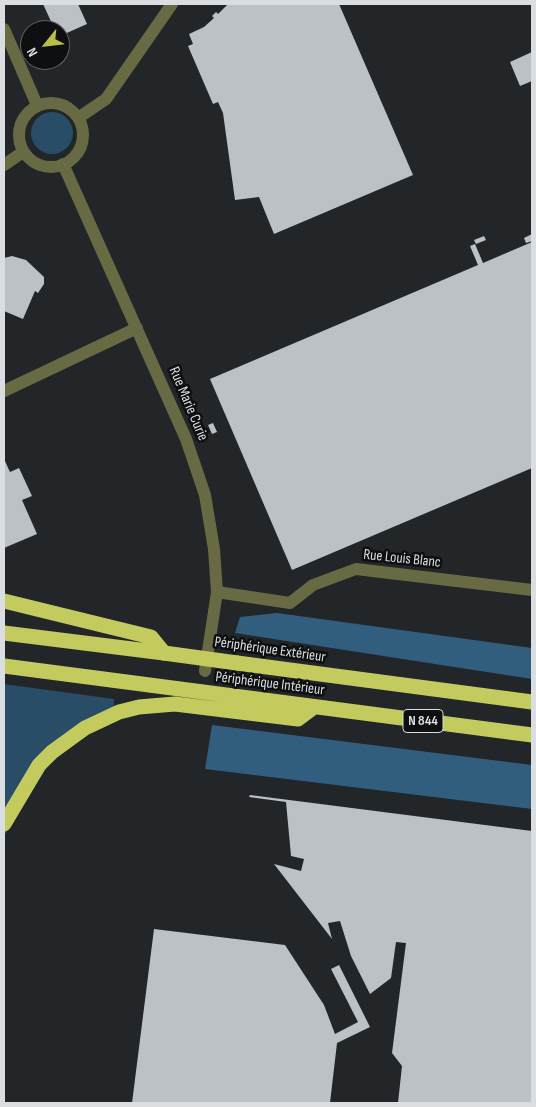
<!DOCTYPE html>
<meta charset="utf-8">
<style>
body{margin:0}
#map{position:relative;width:536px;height:1107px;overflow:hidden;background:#222629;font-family:"Sofia Sans Condensed",sans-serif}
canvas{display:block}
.frame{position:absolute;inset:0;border:5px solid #dbdee0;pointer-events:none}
.north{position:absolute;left:20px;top:20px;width:50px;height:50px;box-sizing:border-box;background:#0d0f10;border:1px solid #5f6263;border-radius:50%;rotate:241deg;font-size:14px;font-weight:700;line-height:20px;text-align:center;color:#dbdee0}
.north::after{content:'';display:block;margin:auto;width:18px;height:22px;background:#bac046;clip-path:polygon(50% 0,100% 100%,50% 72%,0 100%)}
</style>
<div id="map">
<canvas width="536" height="1107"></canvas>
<div class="frame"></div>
<div class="north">N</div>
</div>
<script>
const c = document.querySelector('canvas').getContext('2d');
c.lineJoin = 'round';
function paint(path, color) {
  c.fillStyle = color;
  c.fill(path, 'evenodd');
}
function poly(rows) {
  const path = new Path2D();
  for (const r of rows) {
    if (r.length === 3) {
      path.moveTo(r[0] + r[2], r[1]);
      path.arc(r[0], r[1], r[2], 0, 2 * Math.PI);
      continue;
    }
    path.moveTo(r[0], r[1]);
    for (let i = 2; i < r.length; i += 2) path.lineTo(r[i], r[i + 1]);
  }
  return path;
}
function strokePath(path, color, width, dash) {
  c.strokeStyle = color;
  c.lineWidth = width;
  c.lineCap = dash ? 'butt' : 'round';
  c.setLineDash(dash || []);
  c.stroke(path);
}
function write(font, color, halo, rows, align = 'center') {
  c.font = font + ' "Sofia Sans Condensed",sans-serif';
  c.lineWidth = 5;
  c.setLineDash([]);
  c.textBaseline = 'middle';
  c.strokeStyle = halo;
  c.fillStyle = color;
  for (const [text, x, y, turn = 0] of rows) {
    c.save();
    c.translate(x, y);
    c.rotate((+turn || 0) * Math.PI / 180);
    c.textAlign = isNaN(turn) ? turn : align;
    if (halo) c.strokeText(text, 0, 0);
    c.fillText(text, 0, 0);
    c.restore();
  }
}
const green = poly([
 [52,133,21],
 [4,684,114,699,113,718,86,732,47,767,4,836]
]);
const forest = poly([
 [277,613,532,648,532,679,235,633,240,617],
 [212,725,532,765,532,809,205,769]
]);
const building = poly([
 [43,4,78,4,87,24,60,36,60,30,55,30],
 [228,4,339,4,413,175,274,234,259,197,235,200,223,113,218,102,213,104,188,46,193,44,189,34,204,27,214,18,212,16,216,12,218,14],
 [532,52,532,81,520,86,510,62],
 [532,234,532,241,526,243,524,238],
 [484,236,486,240,476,244,474,240],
 [532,242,532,468,292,570,210,379,478,265,470,246,475,244,483,263],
 [12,256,26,260,44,277,44,284,38,293,35,291,23,319,4,311,4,258],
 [213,423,217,432,212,434,208,425],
 [4,459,10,472,19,468,32,496,22,500,37,534,4,548],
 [250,795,532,831,532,1103,398,1103,402,1066,392,1053,406,943,396,942,391,978,370,994,351,956,340,921,328,923,332,939,274,864,301,871,304,859,291,856,286,802,249,797],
 [154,929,285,945,324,1005,335,1034,358,1022,331,969,339,965,370,1027,337,1043,330,1103,132,1103]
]);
const minor = poly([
 [4,29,37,105],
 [51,135,32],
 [78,118,106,99,172,4],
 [63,164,186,439,205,495,214,549,217,592,205,671],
 [4,165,23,152],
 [4,391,137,328],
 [217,592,290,603,313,585,356,569,532,590]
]);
const highway = poly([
 [4,601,151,637,164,653],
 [4,633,164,653],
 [237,663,532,702],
 [4,666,532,735],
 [4,824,39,765,52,752,85,728,119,712,139,707,175,704,298,719,314,707]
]);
const highwayBridge = poly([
 [164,653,237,663]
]);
const shields = [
 [423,721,40]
];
const shieldNames = [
 ["N 844",423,721]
];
const streetNames = [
 ["Rue Marie Curie",188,404,67],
 ["Rue Louis Blanc",402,559,6],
 ["Périphérique Extérieur",270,650,8],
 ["Périphérique Intérieur",270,684,7]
];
paint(green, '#294d67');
paint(forest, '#315e7e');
paint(building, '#bcc1c5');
strokePath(minor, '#676a42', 12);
strokePath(highway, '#c4cb5e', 15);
strokePath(highwayBridge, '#c4cb5e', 15);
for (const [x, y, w] of shields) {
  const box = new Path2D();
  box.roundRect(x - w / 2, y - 11.5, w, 23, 4);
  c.fillStyle = '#0d0f10';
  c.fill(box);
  strokePath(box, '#dbdee0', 1);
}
write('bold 14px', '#dbdee0', null, shieldNames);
write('15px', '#dbdee0', '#0d0f10', streetNames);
</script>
